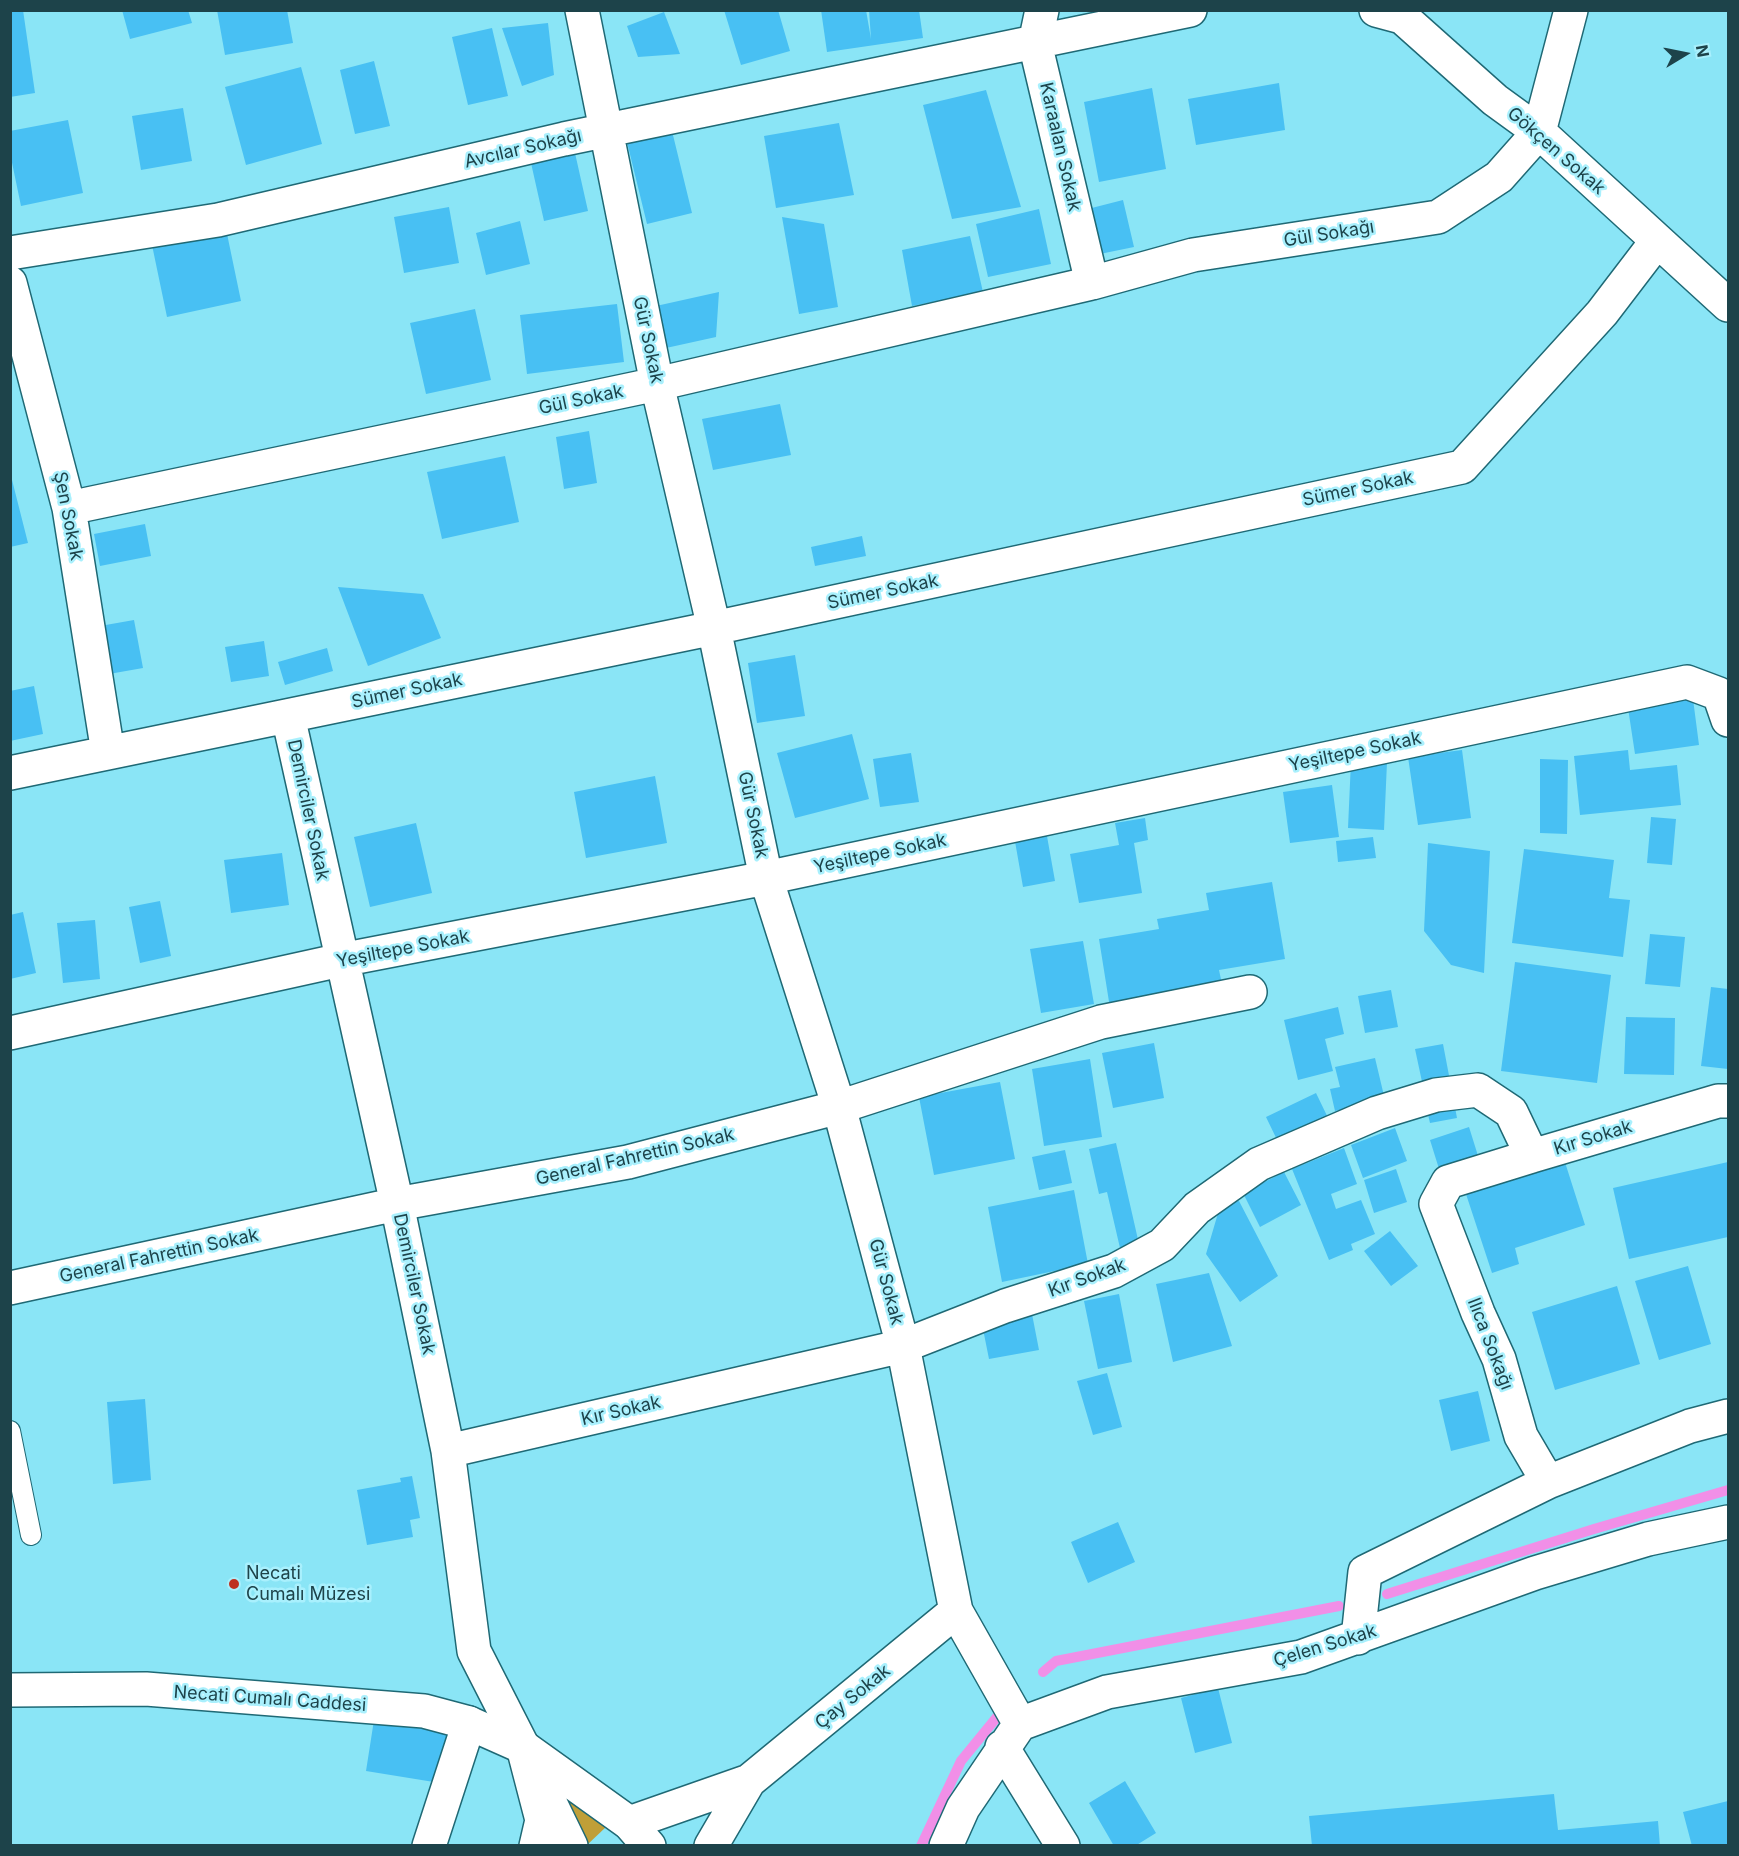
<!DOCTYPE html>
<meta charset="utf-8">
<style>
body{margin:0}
#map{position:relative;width:1739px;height:1856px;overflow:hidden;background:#8ae5f6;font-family:Inter,sans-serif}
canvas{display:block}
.frame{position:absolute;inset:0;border:12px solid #1d434a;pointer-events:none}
.north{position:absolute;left:1655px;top:24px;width:60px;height:60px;-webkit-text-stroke:4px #a9f0fd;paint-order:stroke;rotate:80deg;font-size:16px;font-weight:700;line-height:24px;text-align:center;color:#1d434a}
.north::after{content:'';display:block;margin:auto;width:21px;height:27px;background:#1d434a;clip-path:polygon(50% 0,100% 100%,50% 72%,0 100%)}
</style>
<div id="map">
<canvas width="1739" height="1856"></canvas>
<div class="frame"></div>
<div class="north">N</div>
</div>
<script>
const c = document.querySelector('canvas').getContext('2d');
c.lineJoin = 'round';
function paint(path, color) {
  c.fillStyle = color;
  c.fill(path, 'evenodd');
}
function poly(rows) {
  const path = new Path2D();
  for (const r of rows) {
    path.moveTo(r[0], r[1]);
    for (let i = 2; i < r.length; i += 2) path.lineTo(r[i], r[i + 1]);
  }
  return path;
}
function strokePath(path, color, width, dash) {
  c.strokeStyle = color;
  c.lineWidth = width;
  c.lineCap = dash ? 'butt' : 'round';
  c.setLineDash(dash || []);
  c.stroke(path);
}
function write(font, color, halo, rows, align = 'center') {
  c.font = font + ' Inter,sans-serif';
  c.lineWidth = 5;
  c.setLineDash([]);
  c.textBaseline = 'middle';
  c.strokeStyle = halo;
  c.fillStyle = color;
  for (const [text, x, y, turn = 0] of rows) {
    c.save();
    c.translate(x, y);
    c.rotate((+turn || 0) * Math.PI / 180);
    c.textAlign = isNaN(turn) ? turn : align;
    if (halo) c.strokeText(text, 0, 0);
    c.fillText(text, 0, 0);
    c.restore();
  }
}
const green = poly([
 [551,1777,606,1827,587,1845]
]);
const stream = poly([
 [1387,1594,1594,1529,1728,1490],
 [1043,1672,1056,1661,1339,1606],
 [921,1846,961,1761,1006,1706]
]);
const building = poly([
 [23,10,35,93,10,97,10,12],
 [122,10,188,10,192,23,130,39],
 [217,10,287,10,293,43,225,55],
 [724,10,778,10,790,51,741,65],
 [821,10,866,10,871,39,869,10,919,10,923,38,827,52],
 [664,12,680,54,638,57,627,26],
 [548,23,554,75,522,86,502,28],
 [492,28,508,96,468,105,452,37],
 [374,61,390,126,355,134,340,70],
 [301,67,322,144,246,165,225,87],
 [1279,83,1285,130,1196,145,1188,99],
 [1152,88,1166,169,1099,182,1084,102],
 [986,90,1021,207,952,219,923,105],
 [183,108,192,161,141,170,132,116],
 [68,120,83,193,21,206,10,153,10,131],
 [839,123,854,195,776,208,764,136],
 [672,131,692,213,647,224,627,142],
 [575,153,588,211,544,221,531,163],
 [1123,200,1134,247,1090,256,1080,211],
 [449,207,459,263,404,273,394,217],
 [1039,209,1051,264,988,277,976,224],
 [782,217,824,224,838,307,799,314],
 [520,221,530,264,486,275,476,233],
 [226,229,241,301,167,317,152,245],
 [970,236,983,292,912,306,902,250],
 [719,292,716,337,666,348,656,306],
 [617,304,624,362,527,374,520,315],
 [475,309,491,380,426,394,410,323],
 [780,404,791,455,713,470,702,419],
 [589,431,597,483,564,489,556,437],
 [505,456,519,522,442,539,427,472],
 [10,472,28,543,10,547],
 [145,524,151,556,100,566,94,534],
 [862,536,866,556,815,566,811,547],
 [338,587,423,594,441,638,368,666],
 [134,620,143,668,109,674,100,626],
 [264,641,269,676,231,682,225,647],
 [327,648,333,671,285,685,278,662],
 [795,655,805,716,757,723,748,663],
 [34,686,43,734,10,741,10,691],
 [1693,699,1699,745,1635,754,1628,708],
 [852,734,869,799,795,818,777,753],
 [1462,750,1471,818,1418,825,1408,757],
 [1628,750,1630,770,1677,765,1681,805,1580,815,1574,756],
 [911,753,919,802,880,807,873,759],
 [1540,759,1568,760,1567,834,1540,833],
 [1351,761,1387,762,1384,830,1348,828],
 [655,776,667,843,586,858,574,792],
 [1332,785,1339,837,1290,843,1283,792],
 [1651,817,1676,819,1672,865,1647,863],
 [1145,818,1148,840,1134,843,1142,893,1079,903,1070,854,1119,845,1115,823],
 [416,823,432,893,370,907,354,837],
 [1045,825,1055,881,1023,887,1013,830],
 [1373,837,1376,858,1338,862,1336,841],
 [1428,843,1490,851,1484,973,1451,965,1424,931],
 [1524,849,1614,860,1609,898,1630,900,1623,957,1512,943],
 [282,853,289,905,231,913,224,860],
 [1272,882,1285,959,1219,970,1223,989,1110,1008,1099,939,1159,929,1157,919,1209,910,1206,893],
 [160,901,171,956,140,963,129,907],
 [23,912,36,973,10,979,10,915],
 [95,920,100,979,63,983,57,923],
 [1650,934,1685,937,1680,987,1645,984],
 [1083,941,1094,1004,1041,1013,1030,949],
 [1515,962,1611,975,1597,1083,1501,1071],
 [1711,987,1728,989,1728,1069,1701,1066],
 [1391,990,1398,1027,1365,1033,1358,996],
 [1338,1007,1344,1034,1325,1039,1333,1071,1298,1080,1284,1020],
 [1626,1017,1675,1018,1674,1075,1624,1074],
 [1154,1043,1164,1098,1113,1108,1102,1053],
 [1443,1044,1451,1086,1424,1091,1415,1049],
 [1375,1058,1385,1100,1335,1111,1330,1089,1340,1087,1335,1067],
 [1090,1059,1102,1137,1044,1146,1032,1069],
 [1000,1082,1015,1159,934,1175,919,1097],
 [1316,1093,1331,1124,1281,1148,1266,1117],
 [1453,1097,1457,1118,1430,1123,1425,1102],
 [1469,1127,1479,1159,1440,1172,1430,1140],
 [1395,1128,1407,1161,1363,1178,1351,1145],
 [1116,1143,1139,1244,1120,1248,1107,1192,1099,1194,1089,1149],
 [1344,1148,1357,1184,1331,1194,1336,1209,1361,1200,1375,1234,1351,1244,1353,1250,1329,1260,1292,1169],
 [1065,1150,1072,1183,1039,1190,1032,1157],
 [1563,1156,1585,1225,1515,1248,1519,1264,1492,1273,1464,1188],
 [1728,1162,1728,1237,1629,1259,1613,1188],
 [1396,1169,1407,1202,1374,1213,1364,1180],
 [1284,1172,1301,1205,1260,1227,1243,1193],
 [1074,1190,1088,1264,1002,1282,988,1207],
 [1239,1201,1278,1276,1240,1302,1206,1254,1221,1203],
 [1390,1231,1418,1266,1391,1286,1364,1251],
 [1688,1266,1711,1344,1659,1360,1635,1281],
 [1209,1273,1232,1346,1173,1362,1156,1284],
 [1617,1286,1640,1364,1555,1390,1532,1312],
 [1119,1294,1132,1362,1098,1369,1084,1301],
 [1032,1314,1039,1350,989,1359,982,1324],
 [1107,1373,1122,1427,1093,1435,1077,1381],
 [1478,1391,1490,1441,1451,1451,1439,1400],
 [145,1399,151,1480,113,1484,107,1402],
 [412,1476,420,1518,410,1520,413,1537,367,1545,357,1490,401,1482,400,1478],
 [1118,1522,1135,1562,1088,1583,1071,1542],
 [1218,1688,1232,1743,1195,1753,1181,1698],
 [374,1720,448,1731,440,1783,366,1771],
 [1125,1781,1156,1833,1135,1846,1114,1846,1089,1803],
 [1554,1794,1558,1830,1658,1821,1660,1846,1312,1846,1309,1816],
 [1728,1801,1728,1846,1692,1846,1683,1812]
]);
const service = poly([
 [10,1431,31,1535]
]);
const minor = poly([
 [582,10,657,384,714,628,766,878,839,1107,903,1346,956,1611,1020,1724],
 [1042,10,1035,43,1092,283],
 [1376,10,1402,17,1495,100,1539,132,1728,305],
 [10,253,218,220,564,139,1190,10],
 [10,283,69,508,108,753],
 [69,508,657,384,1092,283,1193,255,1438,217,1499,177,1539,132,1571,10],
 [288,716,397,1204,448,1451,474,1651,523,1747,542,1820,536,1846],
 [10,773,714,628,1462,467,1602,313,1657,241],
 [10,1033,341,960,766,878,1687,682,1719,694,1728,720],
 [1532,1156,1448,1182,1436,1204,1478,1313,1499,1359,1521,1436,1548,1482],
 [10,1288,397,1204,628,1162,839,1107,1101,1022,1250,992],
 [448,1451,903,1346,1005,1306,1114,1271,1162,1245,1197,1208,1259,1164,1377,1113,1436,1095,1478,1090,1511,1112,1532,1156,1718,1101,1728,1101],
 [1358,1638,1365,1572,1548,1482,1690,1426,1728,1416],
 [1002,1747,1063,1846],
 [629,1823,749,1781,956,1611],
 [429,1846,469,1723],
 [711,1846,749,1781],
 [946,1846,963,1808,1020,1724,1107,1692,1301,1657,1535,1573,1648,1539,1728,1522]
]);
const tertiary = poly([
 [10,1690,146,1689,424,1711,469,1723,523,1747,629,1823,649,1846],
 [525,1751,571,1846]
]);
const markers = [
 [234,1584,6,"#be3121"]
];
const streetNames = [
 ["Karaalan Sokak",1060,147,77],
 ["Avcılar Sokağı",523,149,-13],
 ["Gökçen Sokak",1556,151,41],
 ["Gül Sokağı",1329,234,-9],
 ["Gür Sokak",648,340,78],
 ["Gül Sokak",581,400,-12],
 ["Sümer Sokak",1358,489,-12],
 ["Şen Sokak",68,516,79],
 ["Sümer Sokak",883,592,-12],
 ["Sümer Sokak",407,691,-12],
 ["Yeşiltepe Sokak",1355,752,-12],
 ["Demirciler Sokak",308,810,78],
 ["Gür Sokak",753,815,78],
 ["Yeşiltepe Sokak",880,854,-12],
 ["Yeşiltepe Sokak",403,949,-11],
 ["Kır Sokak",1593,1138,-17],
 ["General Fahrettin Sokak",635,1157,-13],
 ["General Fahrettin Sokak",159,1256,-12],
 ["Kır Sokak",1087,1278,-20],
 ["Gür Sokak",886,1282,75],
 ["Demirciler Sokak",414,1284,78],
 ["Ilıca Sokağı",1490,1344,69],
 ["Kır Sokak",621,1411,-13],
 ["Çelen Sokak",1325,1646,-17],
 ["Çay Sokak",853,1697,-39],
 ["Necati Cumalı Caddesi",270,1699,4]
];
const poiNames = [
 ["Necati",246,1574],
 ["Cumalı Müzesi",246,1595]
];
paint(green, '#c09f38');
strokePath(stream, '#f18fe7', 10);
paint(building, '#48c0f3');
strokePath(service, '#1f6975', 22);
strokePath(minor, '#1f6975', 36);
strokePath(tertiary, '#1f6975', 36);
strokePath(service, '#fff', 20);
strokePath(minor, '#fff', 33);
strokePath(tertiary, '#fff', 33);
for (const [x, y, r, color] of markers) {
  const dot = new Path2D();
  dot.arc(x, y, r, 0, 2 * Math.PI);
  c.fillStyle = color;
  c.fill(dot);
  strokePath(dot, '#a9f0fd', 2);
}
write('18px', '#1d434a', '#a9f0fd', streetNames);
write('18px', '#1d434a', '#a9f0fd', poiNames, 'left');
</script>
